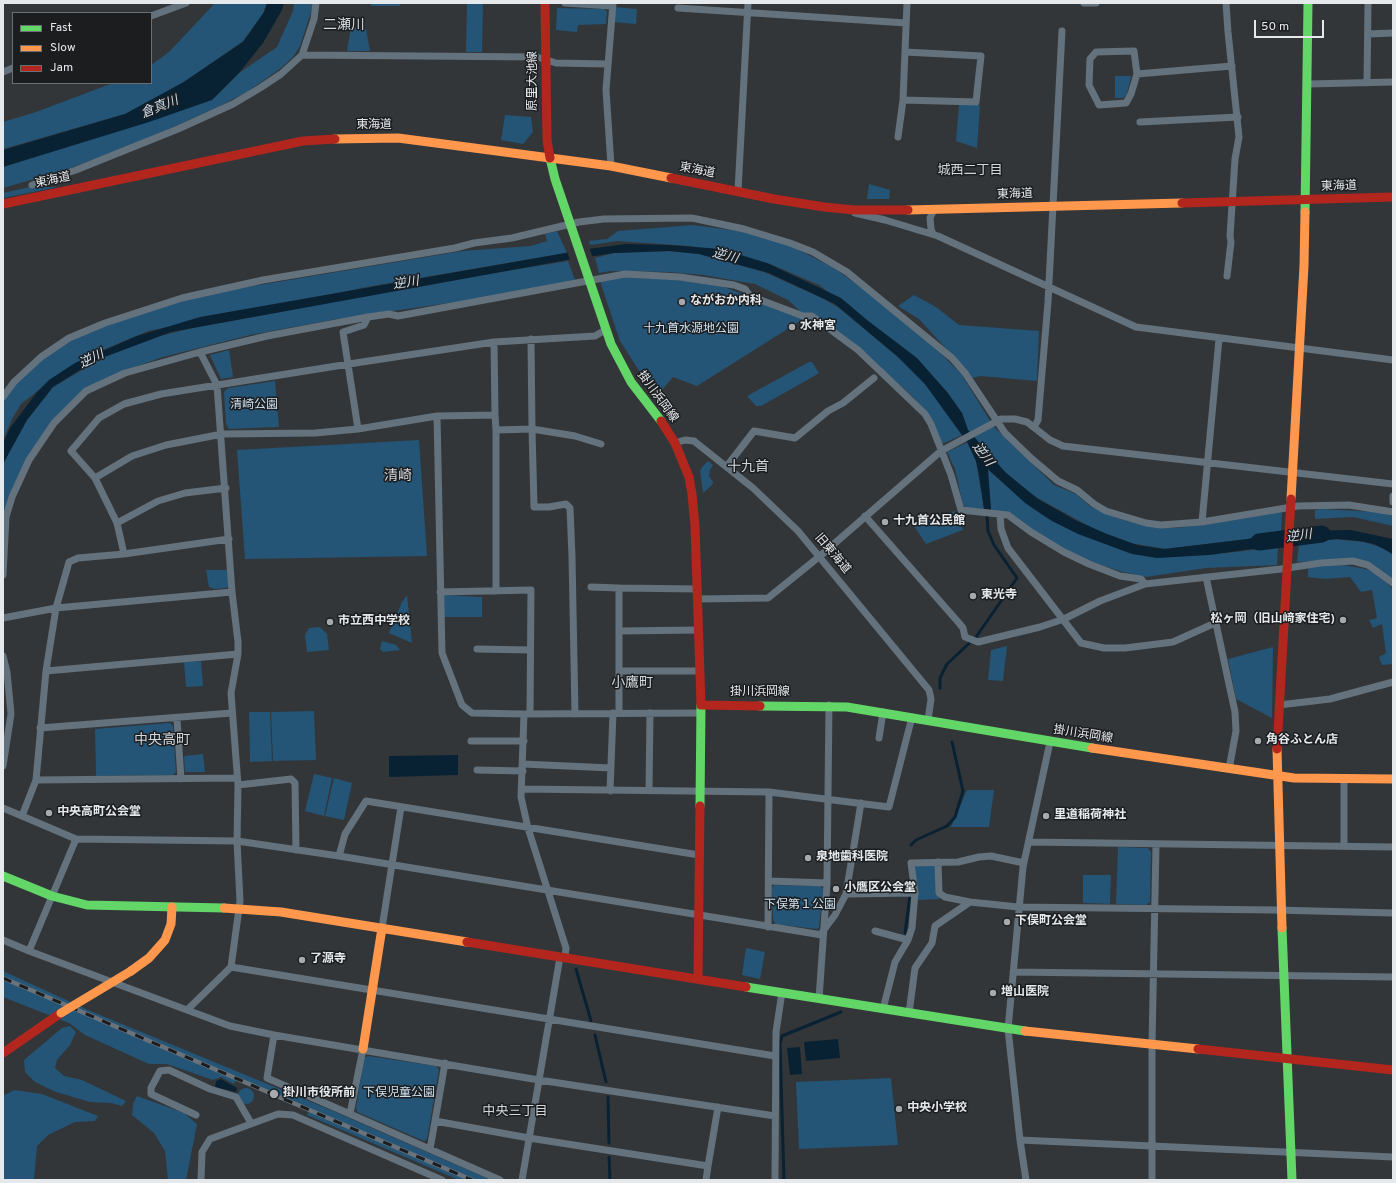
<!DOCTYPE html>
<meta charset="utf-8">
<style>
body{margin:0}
#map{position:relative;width:1396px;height:1183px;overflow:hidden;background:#333639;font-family:Overpass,sans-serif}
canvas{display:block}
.frame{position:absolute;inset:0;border:4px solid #e6e9ec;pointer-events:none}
.legend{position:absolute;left:12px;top:12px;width:140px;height:72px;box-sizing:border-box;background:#1b1d1f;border:1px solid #6c6f71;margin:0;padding:5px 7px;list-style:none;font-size:12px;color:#e6e9ec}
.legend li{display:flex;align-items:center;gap:8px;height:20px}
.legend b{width:20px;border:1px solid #6c6f71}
.scale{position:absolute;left:1254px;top:20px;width:70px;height:18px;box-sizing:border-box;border:2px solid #e6e9ec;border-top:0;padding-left:5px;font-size:12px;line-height:14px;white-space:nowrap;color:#e6e9ec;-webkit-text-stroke:3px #1b1d1f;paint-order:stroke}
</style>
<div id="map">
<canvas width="1396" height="1183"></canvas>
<div class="frame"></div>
<ul class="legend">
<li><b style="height:5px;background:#63d668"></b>Fast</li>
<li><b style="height:5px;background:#ff974d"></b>Slow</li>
<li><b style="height:5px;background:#b3261e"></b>Jam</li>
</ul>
<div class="scale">50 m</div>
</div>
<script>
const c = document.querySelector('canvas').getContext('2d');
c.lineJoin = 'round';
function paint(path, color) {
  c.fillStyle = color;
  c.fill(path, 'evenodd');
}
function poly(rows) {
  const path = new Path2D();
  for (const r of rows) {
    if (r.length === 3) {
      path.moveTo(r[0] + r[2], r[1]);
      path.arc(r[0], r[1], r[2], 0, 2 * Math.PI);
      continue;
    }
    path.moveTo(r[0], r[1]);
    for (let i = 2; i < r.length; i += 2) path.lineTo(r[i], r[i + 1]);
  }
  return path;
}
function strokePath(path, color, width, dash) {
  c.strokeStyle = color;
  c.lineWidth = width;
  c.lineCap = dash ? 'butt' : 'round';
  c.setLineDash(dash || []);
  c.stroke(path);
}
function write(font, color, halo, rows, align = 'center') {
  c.font = font + ' Overpass,"Noto Sans JP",sans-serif';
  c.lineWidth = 3;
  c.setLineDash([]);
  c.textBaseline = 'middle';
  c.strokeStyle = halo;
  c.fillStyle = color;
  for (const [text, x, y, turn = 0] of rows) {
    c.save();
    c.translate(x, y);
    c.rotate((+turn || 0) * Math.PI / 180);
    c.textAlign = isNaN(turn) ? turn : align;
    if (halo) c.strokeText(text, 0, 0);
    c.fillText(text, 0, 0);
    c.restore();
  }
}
const green = poly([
 [215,3,267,3,263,14,243,41,186,81,162,94,125,114,3,149,3,122,36,112,113,83,151,83,151,65,169,52],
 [294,3,314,3,300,46,293,57,281,68,247,92,216,108,135,144,62,171,3,188,3,167,214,98,239,73,277,47,293,11],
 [371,3,400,3,400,6,371,6],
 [467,3,483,3,482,52,466,52],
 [614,7,637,9,636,24,613,22],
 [557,8,604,9,607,12,606,24,578,25,577,32,556,30],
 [351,27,366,29,370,51,347,51],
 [1115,76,1131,76,1127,94,1123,98,1115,98],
 [959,105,980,105,977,148,956,141],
 [505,115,531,117,533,132,523,144,501,140],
 [869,184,890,190,889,199,867,199],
 [30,187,58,187,3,198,3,193],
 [693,225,746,232,789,245,834,268,880,301,926,338,961,374,994,427,1054,485,1076,494,1091,507,1114,517,1147,526,1175,528,1205,525,1282,512,1281,532,1248,539,1166,549,1130,543,1096,530,1034,496,1004,471,968,430,962,413,947,392,916,358,819,285,770,264,690,246,617,241,590,245,589,241,607,239,618,231],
 [557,231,567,253,367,287,148,331,91,355,63,371,21,404,12,419,3,440,3,398,19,378,69,338,182,298,462,251,531,246,547,241,545,234],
 [669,251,699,254,764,272,824,299,839,308,898,357,925,384,962,435,942,444,933,421,913,397,886,373,801,312,788,300,755,284,703,275,669,272,611,271,599,273,595,258,614,253],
 [568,261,575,280,497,296,337,319,250,335,163,357,123,371,80,393,33,453,6,517,3,571,3,465,9,452,27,420,53,387,113,352,160,336,192,328,450,280],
 [622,277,711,282,805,318,697,386,673,377,656,397,620,341,600,281],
 [914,295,936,307,959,325,1039,331,1037,381,980,376,973,378,919,319,898,306],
 [229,350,233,377,221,379,210,355],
 [809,362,812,362,819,373,816,375,761,406,756,406,747,396],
 [275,381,279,427,229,429,226,424,224,392,228,388],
 [419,440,427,556,245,559,237,450],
 [968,442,976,461,984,509,967,508,963,505,955,469,947,452],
 [708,461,713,465,710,470,709,476,713,482,712,485,703,493,700,471,702,467],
 [987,469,1032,508,1052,521,1139,555,1209,555,1278,547,1277,565,1206,568,1146,577,1123,572,1091,562,1042,537,1010,513,991,510],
 [1323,509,1376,512,1393,516,1393,526,1353,517,1315,519,1315,510],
 [955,511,963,530,926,544,914,526],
 [1332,539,1364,542,1383,548,1393,555,1393,583,1368,564,1317,561,1297,562,1299,543],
 [1319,565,1343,565,1366,569,1382,576,1393,590,1393,664,1382,665,1379,657,1386,653,1382,624,1373,628,1369,620,1377,618,1372,590,1361,592,1350,577,1325,579,1308,577,1308,569],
 [206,570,227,570,229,584,227,588,214,589,209,587],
 [407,595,412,643,389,633,402,602],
 [443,595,482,597,482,617,444,617],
 [320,627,327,634,329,650,307,652,305,635,309,628],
 [382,641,396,645,400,650,383,652,380,649],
 [1007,646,1003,681,988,680,991,650],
 [1273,647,1272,718,1236,699,1228,659],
 [201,661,203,686,186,687,184,662],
 [314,711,316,760,273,761,271,712],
 [249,712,270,712,272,761,250,762],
 [170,723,173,726,176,772,173,775,96,776,95,729],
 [203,754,205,772,185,772,184,756],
 [314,774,332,778,324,816,305,811],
 [334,778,352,783,344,820,325,816],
 [967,790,994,790,989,827,951,827],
 [1118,847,1148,848,1151,852,1150,902,1146,905,1116,904],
 [937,864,939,899,918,900,913,865],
 [1083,875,1111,875,1110,904,1083,903],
 [775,885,820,886,823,889,819,928,816,929,775,924,773,919,772,887],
 [746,948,765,952,760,979,742,975],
 [3,971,88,1010,333,1111,491,1180,459,1180,307,1115,309,1111,236,1080,234,1084,221,1077,213,1080,167,1064,149,1064,85,1035,69,1023,3,997],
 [70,1026,76,1032,70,1045,57,1060,55,1068,64,1076,82,1080,126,1101,122,1106,111,1103,90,1102,56,1092,35,1082,25,1072,24,1060,62,1028],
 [368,1056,436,1066,439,1070,427,1139,424,1141,357,1112,356,1108,364,1058],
 [891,1078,898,1145,799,1149,796,1082],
 [246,1096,8],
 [14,1090,42,1094,98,1116,95,1121,75,1122,48,1135,37,1146,34,1180,3,1180,3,1096],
 [137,1096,184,1113,197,1124,186,1180,168,1180,165,1151,154,1133,132,1115,133,1104]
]);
const water = poly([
 [267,3,284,3,282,10,263,43,239,73,212,100,149,122,3,167,3,150,125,114,182,83,243,42,264,12],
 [626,244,668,245,721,249,767,263,841,298,867,320,917,358,947,392,962,413,968,430,1006,473,1038,499,1075,520,1107,534,1137,545,1164,549,1248,539,1281,532,1280,545,1209,555,1157,558,1132,554,1078,534,1052,521,1025,503,988,469,991,510,984,509,979,475,976,461,967,442,925,384,898,357,835,304,769,273,699,254,669,251,614,253,567,260,171,332,94,361,53,387,27,420,3,464,3,443,10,428,37,392,49,380,75,363,137,336,200,317,588,249],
 [1351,530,1393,539,1393,554,1374,544,1359,541,1338,539,1299,543,1299,531],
 [458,755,458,775,389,777,389,756],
 [838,1039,840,1058,806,1061,804,1042],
 [800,1047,802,1074,790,1075,787,1048],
 [221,1079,237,1088,236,1092,215,1087,216,1081]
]);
const pier = poly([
 [589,247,593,258,570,261,567,251]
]);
const stream = poly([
 [940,688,940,678,947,664,976,637,1017,578,994,545,988,531,987,514],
 [911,845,916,840,947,826,955,817,963,791,952,742],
 [905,933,910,896],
 [576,969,591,1021],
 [595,1035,606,1082],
 [608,1097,609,1143],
 [609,1157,610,1180],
 [784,1180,780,1044,782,1036,841,1012]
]);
const river = poly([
 [1259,542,1322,534]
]);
const street = poly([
 [565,3,612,6],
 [1084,3,1096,3],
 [1226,3,1228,32,1239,137,1235,159,1230,236,1231,242,1227,276],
 [678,8,906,23],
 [151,16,186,3],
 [1368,34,1393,33],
 [302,55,537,57,556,63,607,64],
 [3,72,13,68],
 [1137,74,1131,94,1126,103,1099,105,1089,85,1090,59,1096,52,1134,51,1137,74,1232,66],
 [1367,83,1368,3],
 [1308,84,1393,82],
 [903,100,976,102,981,56,905,52],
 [1140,122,1238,117],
 [898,137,903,100,907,3],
 [611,166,606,90,613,3],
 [32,185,76,170,178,129,233,104,260,88,281,74,302,55,314,19,316,3],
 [738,191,748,3],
 [855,213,885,220,938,236,1136,327,1393,360],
 [933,234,931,229,930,218,934,209],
 [531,339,532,429,575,436,601,444],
 [494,342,495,415],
 [200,352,217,385,232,592,238,642,238,654,231,693,238,785,237,841,240,901,231,967,187,1010,230,1026,274,1035,539,1080,775,1116],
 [3,397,14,382,41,357,69,338,105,323,182,298,263,280,455,248,474,243,512,238,579,222,604,219,692,218,744,229,790,243,813,252,847,272,952,358,965,373,1005,433,1032,459,1058,481,1077,490,1094,504,1106,511,1146,523,1161,525,1202,522,1298,506,1349,505,1393,512],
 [437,416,442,653,462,705,472,713,524,714,701,713],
 [1034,427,1038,420,1048,302,1062,31],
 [358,429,343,332,364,325,368,317],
 [496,430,496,591],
 [675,443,685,440,694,441,753,488,798,531,929,690,931,699,928,720],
 [727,466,754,431,795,438,828,411,843,403,874,378],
 [95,478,71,451,99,418,124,404,161,394,349,364,494,342,595,336,605,330],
 [1393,496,1393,502],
 [1000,514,1001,529,1008,548,1081,643,1104,648,1125,648,1173,642,1215,623],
 [865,516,959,623,963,628,965,637,978,642,1040,627,1064,619,1100,601,1145,584,1281,569,1321,563,1353,561,1368,565,1393,583],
 [1202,522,1219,339],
 [117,523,158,501,185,493,226,488],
 [229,539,124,554,78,558,69,562,56,608,46,671,36,780,22,816,76,839,237,841,339,856,345,834,366,801,699,855],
 [124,554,117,523,95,478,132,456,166,445,222,434,315,433,358,429,437,416,495,415,496,430,532,429,534,507,549,507,566,504,570,508,572,556,575,714],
 [3,575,6,517,12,497,29,460,54,423,86,391,125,373,200,352,267,336,368,317,389,314,398,316,625,274,680,277,734,285,745,289,750,296,803,316,812,316,858,350,925,414,931,424,951,475,961,510,1008,515,1031,532,1064,552,1089,564,1120,576,1141,579,1145,584],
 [1206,577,1235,712,1236,731,1229,769],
 [591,587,619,588],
 [440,592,531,590,530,714],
 [698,599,768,598,820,556,941,451,1001,419,1015,419,1027,422,1050,440,1063,446,1393,484],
 [3,618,56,608,232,592],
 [619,631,699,630],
 [477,649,530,650],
 [3,656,7,672,11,714,3,766],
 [46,671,238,654],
 [619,671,700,671],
 [1279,705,1330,699,1393,682],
 [619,713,619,588,698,589],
 [524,714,521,797,528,828,566,948,565,957],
 [177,719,181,779],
 [40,728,232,713],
 [879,738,883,712],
 [471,741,524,741],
 [523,764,611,768],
 [477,770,523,771],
 [36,780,237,778],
 [238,785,291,779,295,783,296,850],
 [522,789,769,792,889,807,912,717],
 [610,791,613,713],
 [649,791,650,713],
 [3,808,22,816],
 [1029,842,1393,847],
 [1344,846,1344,780],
 [339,856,822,935],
 [938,862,939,893,945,897,970,902],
 [769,881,827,883],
 [846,894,861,803],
 [768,927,769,792],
 [382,928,401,807],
 [823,931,835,915,846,894,915,893],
 [875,931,908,940],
 [3,940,29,951,187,1010],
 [29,951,76,839],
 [231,967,775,1056],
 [1013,972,1393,977],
 [819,999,827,883,829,705],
 [883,1009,895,962,908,940,912,928,915,893,911,863,958,862,979,857,991,856,1024,863],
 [909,1013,915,968,932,943,935,926,970,902,1018,907,1275,910,1393,913],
 [274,1035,267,1078,350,1114],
 [363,1049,350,1114,500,1180],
 [445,1063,435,1121,529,1138,708,1166,706,1180],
 [196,1115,151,1094,151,1088,160,1071,169,1070,210,1089,236,1097,251,1123],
 [1020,1140,1393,1157],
 [430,1149,435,1121],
 [708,1166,718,1107],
 [201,1180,202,1152,210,1139,278,1114,293,1115,442,1180],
 [522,1180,560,957],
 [775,1180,776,1032,782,992],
 [1026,1180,1020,1140,1008,1029,1023,867,1050,742],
 [1152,1180,1152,1045,1156,845]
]);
const fast = poly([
 [550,158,555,179,611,344,631,382,661,421],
 [1305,212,1308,3],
 [760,706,847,707,1092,748],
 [700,806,701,705],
 [3,876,52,896,87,905,224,908],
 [1282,928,1292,1180],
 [746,987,1025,1031]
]);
const slow = poly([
 [335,139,398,138,611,166,671,178],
 [908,210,1182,203],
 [1291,499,1304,266,1305,212],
 [1092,748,1294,778,1393,779],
 [1277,749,1282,928],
 [224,908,281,912,467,942],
 [131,971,149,958,165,940,171,924,172,907],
 [1025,1031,1198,1049],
 [363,1049,382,928]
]);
const jam = poly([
 [545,3,547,140,550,158],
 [671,178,774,199,824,207,854,210,908,210],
 [1182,203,1393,197],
 [3,204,303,141,335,139],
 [661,421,675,443,689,477,692,494,695,526,701,705,760,706],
 [1277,749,1291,499],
 [467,942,746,987],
 [698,979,700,806],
 [1198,1049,1393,1070],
 [3,1053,61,1013]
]);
const rail = poly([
 [3,978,472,1180]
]);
const slowBridge = poly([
 [61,1013,131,971]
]);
const markers = [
 [682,302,4,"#a7aaad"],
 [792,327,4,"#a7aaad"],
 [885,522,4,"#a7aaad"],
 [973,596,4,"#a7aaad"],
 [1343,620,4,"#a7aaad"],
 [330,622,4,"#a7aaad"],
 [1258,741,4,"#a7aaad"],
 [49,813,4,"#a7aaad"],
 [1046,816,4,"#a7aaad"],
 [808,858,4,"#a7aaad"],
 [836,889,4,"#a7aaad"],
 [1007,922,4,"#a7aaad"],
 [302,960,4,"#a7aaad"],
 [993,993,4,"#a7aaad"],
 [274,1094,5,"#a7aaad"],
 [899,1109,4,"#a7aaad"]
];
const streetNames = [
 ["原里大池線",534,81,-90],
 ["東海道",374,126],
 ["東海道",697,171,11],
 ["東海道",53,181,-12],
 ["東海道",1339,187,-2],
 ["東海道",1015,195,-2],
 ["掛川浜岡線",657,397,54],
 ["旧東海道",832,554,50],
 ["掛川浜岡線",760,693],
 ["掛川浜岡線",1083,735,9]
];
const poiNames = [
 ["ながおか内科",690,302],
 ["水神宮",800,327],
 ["十九首公民館",893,522],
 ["東光寺",981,596],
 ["松ヶ岡（旧山﨑家住宅)",1335,620,"right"],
 ["市立西中学校",338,622],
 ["角谷ふとん店",1266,741],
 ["中央高町公会堂",57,813],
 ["里道稲荷神社",1054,816],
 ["泉地歯科医院",816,858],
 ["小鷹区公会堂",844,889],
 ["下俣町公会堂",1015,922],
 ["了源寺",310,960],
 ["増山医院",1001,993],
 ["掛川市役所前",283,1094],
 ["中央小学校",907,1109]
];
const parkNames = [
 ["十九首水源地公園",691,330],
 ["清崎公園",254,406],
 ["下俣第１公園",800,906],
 ["下俣児童公園",399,1094]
];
const waterNames = [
 ["倉真川",160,108,-22],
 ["逆川",725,257,14],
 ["逆川",406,284,-9],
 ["逆川",92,360,-26],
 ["逆川",982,455,53],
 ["逆川",1299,537,-7]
];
const neighbourhoodNames = [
 ["城西二丁目",970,171],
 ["中央三丁目",515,1112]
];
const quarterNames = [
 ["二瀬川",344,26],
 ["十九首",748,468],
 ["清崎",398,477],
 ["小鷹町",632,684],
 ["中央高町",162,741]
];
paint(green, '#245476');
paint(water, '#092233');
paint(pier, '#333639');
strokePath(stream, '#092233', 3);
strokePath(river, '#092233', 17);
strokePath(street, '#63727c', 7);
strokePath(fast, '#63d668', 9);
strokePath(slow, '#ff974d', 9);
strokePath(jam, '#b3261e', 9);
strokePath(rail, '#6b737a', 4.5);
strokePath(rail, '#1b1d1f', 3, [9]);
strokePath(slowBridge, '#ff974d', 9);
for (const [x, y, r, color] of markers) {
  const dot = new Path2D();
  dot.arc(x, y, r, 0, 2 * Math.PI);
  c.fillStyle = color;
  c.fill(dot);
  strokePath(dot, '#1b1d1f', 1.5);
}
write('12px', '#e6e9ec', '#1b1d1f', streetNames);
write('bold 12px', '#e6e9ec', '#1b1d1f', poiNames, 'left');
write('12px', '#cde0f0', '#1b1d1f', parkNames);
write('italic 13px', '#ccdfef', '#1b1d1f', waterNames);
write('13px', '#d1d8dd', '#1b1d1f', neighbourhoodNames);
write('14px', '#d1d8dd', '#1b1d1f', quarterNames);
</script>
